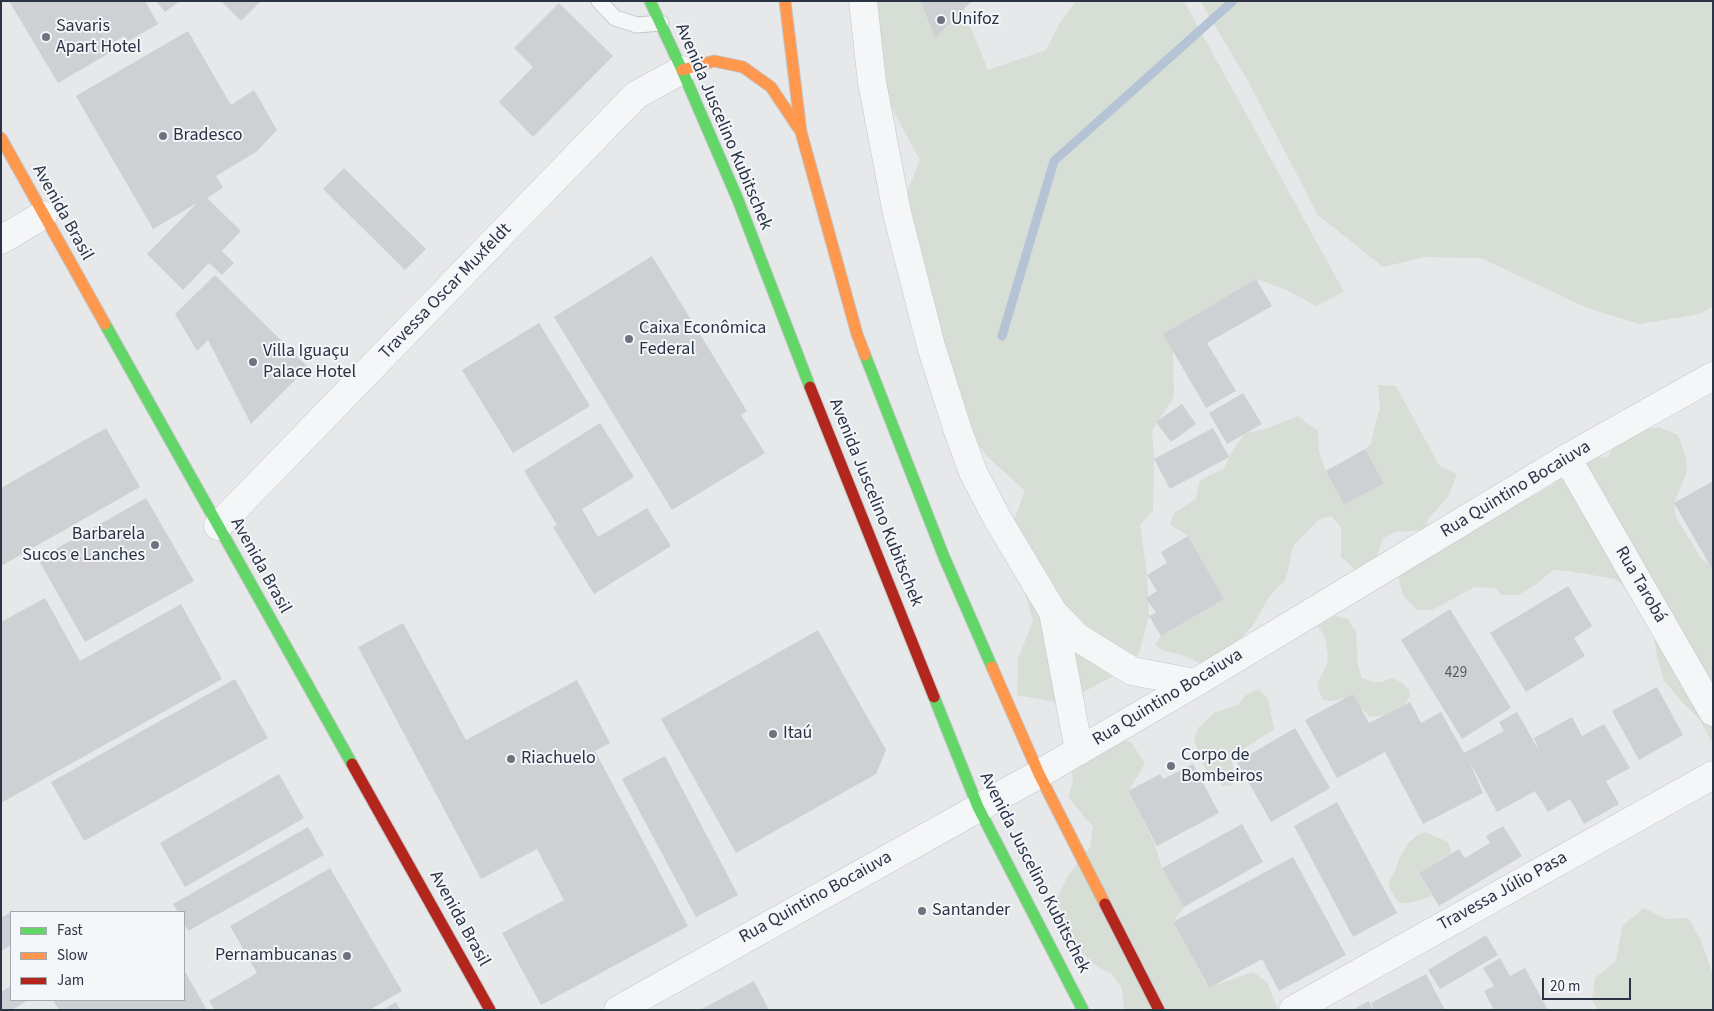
<!DOCTYPE html>
<meta charset="utf-8">
<style>
body{margin:0}
#map{position:relative;width:1714px;height:1011px;overflow:hidden;background:#e6e8ea;font-family:"Source Sans 3",sans-serif}
canvas{display:block}
.frame{position:absolute;inset:0;border:2px solid #2b3445;pointer-events:none}
.legend{position:absolute;left:10px;top:911px;width:175px;height:90px;box-sizing:border-box;background:#f4f6f9;border:1px solid #a4a8b1;margin:0;padding:6px 9px;list-style:none;font-size:15px;color:#2b3445}
.legend li{display:flex;align-items:center;gap:10px;height:25px}
.legend b{width:25px;border:1px solid #a4a8b1}
.scale{position:absolute;left:1542px;top:978px;width:89px;height:22px;box-sizing:border-box;border:2px solid #2b3445;border-top:0;padding-left:6px;font-size:15px;line-height:18px;white-space:nowrap;color:#2b3445;-webkit-text-stroke:4px #f4f6f9;paint-order:stroke}
</style>
<div id="map">
<canvas width="1714" height="1011"></canvas>
<div class="frame"></div>
<ul class="legend">
<li><b style="height:6px;background:#63d668"></b>Fast</li>
<li><b style="height:6px;background:#ff974d"></b>Slow</li>
<li><b style="height:6px;background:#b3261e"></b>Jam</li>
</ul>
<div class="scale">20 m</div>
</div>
<script>
const c = document.querySelector('canvas').getContext('2d');
c.lineJoin = 'round';
function paint(path, color) {
  c.fillStyle = color;
  c.fill(path, 'evenodd');
}
function poly(rows) {
  const path = new Path2D();
  for (const r of rows) {
    path.moveTo(r[0], r[1]);
    for (let i = 2; i < r.length; i += 2) path.lineTo(r[i], r[i + 1]);
  }
  return path;
}
function strokePath(path, color, width, dash) {
  c.strokeStyle = color;
  c.lineWidth = width;
  c.lineCap = dash ? 'butt' : 'round';
  c.setLineDash(dash || []);
  c.stroke(path);
}
function write(font, color, halo, rows, align = 'center') {
  c.font = font + ' "Source Sans 3",sans-serif';
  c.lineWidth = 4;
  c.setLineDash([]);
  c.textBaseline = 'middle';
  c.strokeStyle = halo;
  c.fillStyle = color;
  for (const [text, x, y, turn = 0] of rows) {
    c.save();
    c.translate(x, y);
    c.rotate((+turn || 0) * Math.PI / 180);
    c.textAlign = isNaN(turn) ? turn : align;
    if (halo) c.strokeText(text, 0, 0);
    c.fillText(text, 0, 0);
    c.restore();
  }
}
const green = poly([
 [873,1,960,1,988,70,1046,50,1061,21,1076,1,1184,1,1344,292,1316,306,1287,290,1256,279,1163,334,1173,351,1174,397,1152,430,1154,459,1153,511,1140,525,1147,575,1149,616,1139,654,1112,677,1062,703,1017,695,1018,659,1033,621,1022,582,1013,523,1025,491,988,457,957,417,900,211,920,160,879,84],
 [1200,1,1713,1,1713,306,1700,314,1640,324,1587,308,1481,258,1425,257,1383,267,1318,215,1248,81],
 [1378,385,1396,386,1439,465,1457,474,1448,497,1429,518,1424,530,1396,532,1383,538,1375,561,1358,572,1341,557,1341,527,1331,516,1319,519,1293,546,1286,579,1269,597,1253,625,1231,649,1203,664,1182,655,1164,651,1155,645,1161,636,1224,599,1188,536,1170,524,1174,513,1196,499,1200,480,1225,468,1229,457,1244,434,1268,428,1298,416,1318,431,1319,452,1326,471,1344,505,1384,483,1365,449,1371,444,1375,424,1380,408],
 [1659,427,1678,435,1686,457,1687,472,1674,503,1676,517,1701,558,1713,567,1713,744,1700,720,1679,699,1664,680,1657,656,1653,630,1633,592,1615,579,1569,571,1553,570,1534,586,1518,595,1502,595,1496,588,1475,587,1432,610,1417,610,1403,595,1398,576,1503,501,1536,495,1554,484,1567,466,1587,454,1607,458,1624,433],
 [1335,616,1348,619,1356,632,1358,665,1362,678,1373,682,1382,682,1392,678,1401,682,1409,689,1410,696,1404,705,1384,715,1370,717,1359,706,1353,694,1346,698,1330,701,1322,699,1317,684,1327,664,1328,655,1325,637,1318,626],
 [1258,689,1268,699,1274,729,1234,755,1232,762,1234,772,1233,785,1223,786,1206,770,1194,740,1198,728,1214,713,1238,705,1245,696],
 [1106,737,1131,742,1145,763,1128,792,1154,842,1162,868,1184,907,1173,922,1208,988,1253,972,1267,982,1278,1010,1124,1010,1122,989,1112,974,1098,967,1074,946,1046,913,1057,899,1067,877,1090,847,1093,827,1068,797,1073,782,1070,764],
 [1425,832,1448,842,1451,853,1419,873,1432,896,1410,903,1399,903,1390,890,1389,880,1395,871,1399,859,1408,844,1416,836],
 [1644,908,1666,919,1688,918,1700,938,1713,975,1713,1010,1598,1010,1592,1000,1595,978,1616,961,1622,926]
]);
const stream = poly([
 [1002,336,1054,161,1233,1]
]);
const building = poly([
 [9,1,145,1,158,24,127,42,124,36,107,46,111,52,58,83],
 [156,1,180,1,165,12],
 [221,1,261,1,241,21],
 [921,1,972,1,935,38],
 [559,3,613,56,533,137,499,102,533,67,514,48],
 [188,31,231,105,254,90,277,130,256,152,216,176,223,188,207,198,241,231,222,251,234,263,222,275,209,263,183,290,147,254,197,203,153,229,76,96],
 [344,168,426,249,405,270,323,189],
 [652,256,747,411,741,415,765,453,672,510,554,317],
 [215,275,308,367,251,424,208,340,197,351,175,314],
 [1256,279,1272,306,1207,343,1236,391,1206,408,1163,334],
 [539,323,590,406,513,453,462,370],
 [1243,393,1262,424,1227,444,1209,413],
 [1182,404,1196,424,1171,442,1156,422],
 [600,423,634,477,582,509,598,537,647,508,671,546,594,594,553,527,557,525,524,471],
 [106,428,140,487,1,566,1,488],
 [1213,428,1229,457,1170,489,1154,459],
 [1365,449,1384,483,1344,505,1326,471],
 [1713,481,1713,566,1711,567,1674,503],
 [146,498,194,581,85,642,38,559],
 [1188,536,1224,599,1161,636,1149,616,1156,613,1146,598,1157,591,1147,575,1167,563,1161,552],
 [1568,586,1592,626,1574,638,1585,656,1526,692,1490,633],
 [45,598,80,661,181,604,222,679,1,803,1,622],
 [1450,609,1511,708,1462,739,1401,640],
 [403,623,466,740,577,680,610,743,595,751,688,926,541,1005,502,933,564,900,537,849,481,879,358,647],
 [818,630,886,750,876,774,736,853,661,719],
 [235,679,268,738,84,841,51,782],
 [1657,687,1683,735,1639,760,1612,711],
 [1353,694,1369,723,1410,702,1421,723,1441,712,1464,753,1504,731,1499,722,1517,712,1539,751,1534,738,1572,717,1582,736,1604,724,1630,768,1606,781,1619,804,1584,824,1570,799,1548,812,1535,791,1497,812,1468,759,1483,793,1423,824,1385,752,1337,778,1305,720],
 [1295,728,1330,788,1271,822,1237,762],
 [665,756,738,895,696,917,622,779],
 [1193,764,1219,813,1157,846,1128,791,1160,774,1163,779],
 [279,774,304,818,185,887,160,843],
 [1337,802,1397,913,1353,937,1294,826],
 [1242,824,1263,862,1184,907,1162,868],
 [1503,826,1522,856,1439,906,1419,873,1459,849,1465,858,1490,843,1486,836],
 [308,827,324,855,188,931,184,923,184,912,178,912,173,904],
 [1293,857,1346,955,1279,991,1262,959,1209,988,1173,922],
 [330,868,402,991,369,1010,215,1010,209,1001,257,973,230,926],
 [11,912,11,945,1,951,1,918],
 [1486,935,1498,955,1440,989,1428,970],
 [1500,958,1510,976,1525,968,1548,1010,1494,1010,1484,991,1494,986,1483,968],
 [184,970,207,1010,59,1010,53,1000,184,1000],
 [1426,974,1445,1010,1374,1010,1371,1003],
 [754,981,769,1010,700,1010],
 [11,986,11,1000,28,1000,12,1010,1,1010,1,992],
 [1369,1001,1373,1010,1352,1010],
 [396,1002,400,1010,383,1010]
]);
const lane = poly([
 [599,1,615,18,637,25,661,23]
]);
const street = poly([
 [863,1,872,82,897,213,931,346,957,428,973,472,997,518,1053,612,1077,637,1132,671,1195,683],
 [1,240,43,215],
 [1567,458,1713,712],
 [218,526,636,95,682,70],
 [1053,612,1079,751],
 [618,1010,1039,774,1195,683,1567,458,1713,376],
 [1293,1010,1713,775]
]);
const fast = poly([
 [650,1,682,70,738,200,810,387],
 [105,324,352,764],
 [865,355,944,557,992,667],
 [934,697,978,807,1083,1010]
]);
const slow = poly([
 [785,1,801,132,857,334,865,355],
 [682,70,714,61,743,67,771,87,799,129],
 [1,138,105,324],
 [992,667,1039,774,1105,904]
]);
const jam = poly([
 [810,387,934,697],
 [352,764,490,1010],
 [1105,904,1159,1010]
]);
const markers = [
 [941,20,5,"#6c737f"],
 [46,37,5,"#6c737f"],
 [163,136,5,"#6c737f"],
 [629,339,5,"#6c737f"],
 [253,362,5,"#6c737f"],
 [155,545,5,"#6c737f"],
 [773,734,5,"#6c737f"],
 [511,759,5,"#6c737f"],
 [1171,766,5,"#6c737f"],
 [922,911,5,"#6c737f"],
 [347,956,5,"#6c737f"]
];
const numberNames = [
 ["429",1456,674]
];
const poiNames = [
 ["Unifoz",951,20],
 ["Savaris",56,27],
 ["Apart Hotel",56,48],
 ["Bradesco",173,136],
 ["Caixa Econômica",639,329],
 ["Federal",639,350],
 ["Villa Iguaçu",263,352],
 ["Palace Hotel",263,373],
 ["Barbarela",145,535,"right"],
 ["Sucos e Lanches",145,556,"right"],
 ["Itaú",783,734],
 ["Corpo de",1181,756],
 ["Bombeiros",1181,777],
 ["Riachuelo",521,759],
 ["Santander",932,911],
 ["Pernambucanas",337,956,"right"]
];
const streetNames = [
 ["Avenida Juscelino Kubitschek",723,127,67],
 ["Avenida Brasil",62,213,61],
 ["Travessa Oscar Muxfeldt",446,292,-46],
 ["Rua Quintino Bocaiuva",1516,490,-31],
 ["Avenida Juscelino Kubitschek",875,503,68],
 ["Avenida Brasil",260,566,61],
 ["Rua Tarobá",1640,585,60],
 ["Rua Quintino Bocaiuva",1168,698,-31],
 ["Avenida Juscelino Kubitschek",1034,873,63],
 ["Travessa Júlio Pasa",1503,892,-29],
 ["Rua Quintino Bocaiuva",816,898,-29],
 ["Avenida Brasil",459,919,61]
];
paint(green, '#d6ded6');
strokePath(stream, '#b4c4d5', 9);
paint(building, '#ced0d3');
strokePath(lane, '#c4c6c8', 17);
strokePath(street, '#c4c6c8', 29);
strokePath(fast, '#c4c6c8', 13);
strokePath(slow, '#c4c6c8', 13);
strokePath(jam, '#c4c6c8', 13);
strokePath(lane, '#f5f6f7', 15);
strokePath(street, '#f5f6f7', 28);
strokePath(fast, '#63d668', 11);
strokePath(slow, '#ff974d', 11);
strokePath(jam, '#b3261e', 11);
for (const [x, y, r, color] of markers) {
  const dot = new Path2D();
  dot.arc(x, y, r, 0, 2 * Math.PI);
  c.fillStyle = color;
  c.fill(dot);
  strokePath(dot, '#f4f6f9', 2);
}
write('15px', '#545c69', null, numberNames);
write('18px', '#2b3445', '#f4f6f9', poiNames, 'left');
write('18px', '#2b3445', '#f4f6f9', streetNames);
</script>
